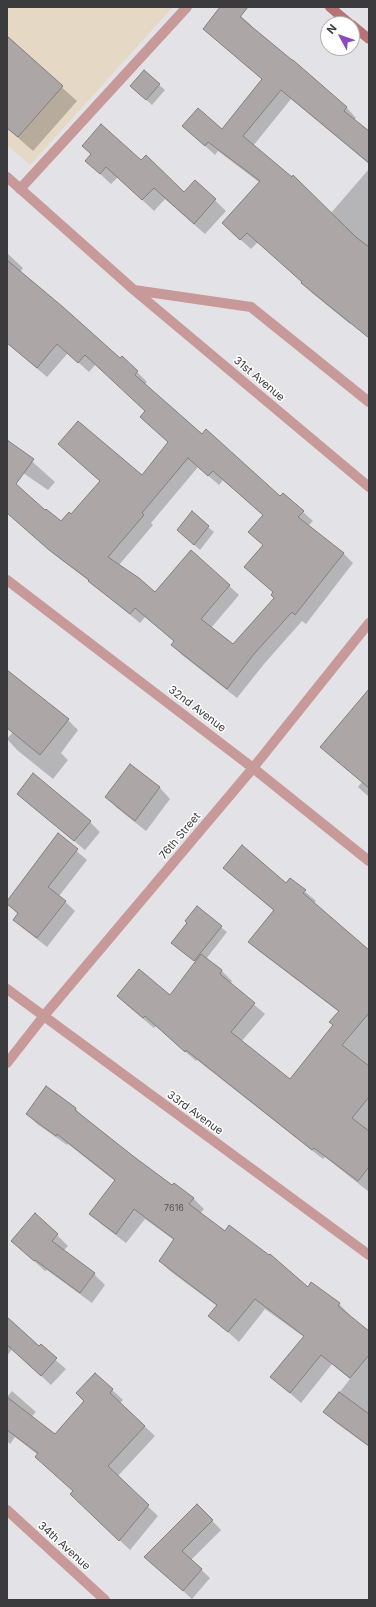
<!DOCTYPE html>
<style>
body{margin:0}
#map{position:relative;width:376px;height:1607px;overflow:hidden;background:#e3e3e7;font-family:Inter,sans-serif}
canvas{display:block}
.frame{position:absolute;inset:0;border:8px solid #3b3b3d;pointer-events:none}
.north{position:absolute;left:320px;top:16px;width:40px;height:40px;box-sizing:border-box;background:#fff;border:1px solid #b1b1b1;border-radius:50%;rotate:310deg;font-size:11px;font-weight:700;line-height:16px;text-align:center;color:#3b3b3d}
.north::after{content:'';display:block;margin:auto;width:14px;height:18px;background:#8b49bd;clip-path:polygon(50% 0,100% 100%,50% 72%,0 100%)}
</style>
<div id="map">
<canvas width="376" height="1607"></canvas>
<div class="frame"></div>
<div class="north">N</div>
</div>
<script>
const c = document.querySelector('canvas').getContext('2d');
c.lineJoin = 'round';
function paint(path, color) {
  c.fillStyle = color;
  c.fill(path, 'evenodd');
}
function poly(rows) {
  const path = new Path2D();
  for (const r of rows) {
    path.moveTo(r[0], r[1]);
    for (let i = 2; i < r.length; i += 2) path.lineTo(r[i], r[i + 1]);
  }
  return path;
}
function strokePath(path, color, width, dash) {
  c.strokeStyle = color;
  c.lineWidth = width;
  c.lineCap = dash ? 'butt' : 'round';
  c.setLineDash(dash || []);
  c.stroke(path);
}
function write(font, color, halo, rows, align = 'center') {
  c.font = font + ' Inter,sans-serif';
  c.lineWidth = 3;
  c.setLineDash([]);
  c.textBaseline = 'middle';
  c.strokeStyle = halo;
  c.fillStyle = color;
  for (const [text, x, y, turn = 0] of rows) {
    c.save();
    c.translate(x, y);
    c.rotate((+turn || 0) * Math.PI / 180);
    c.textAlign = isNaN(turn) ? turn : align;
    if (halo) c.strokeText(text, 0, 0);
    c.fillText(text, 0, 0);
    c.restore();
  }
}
const commercial = poly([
 [7,7,173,7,30,165,7,145]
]);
const shadow = poly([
 [222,7,231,7,251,25,250,27,293,61,347,108,356,118,354,120,369,132,369,164,291,99,253,146,331,213,369,169,369,300,350,324,312,293,303,283,258,242,251,249,233,233,260,183,218,151,215,155,183,126,222,130,263,80,204,29],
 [7,38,77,101,33,151,7,128],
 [159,85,165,90,152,105,131,86],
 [86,161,141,162,184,194,195,181,226,211,205,234,165,199,154,211,118,177,111,184],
 [7,253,23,268,20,272,120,360,122,357,147,382,144,385,202,435,280,497,303,512,313,521,308,526,343,553,353,563,306,624,302,621,264,664,237,698,182,655,173,645,175,642,145,617,140,623,93,584,60,559,7,512,7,495,45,512,62,523,72,516,101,482,69,453,142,477,169,443,146,411,96,364,89,372,68,353,47,377,7,343],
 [198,467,219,485,223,480,264,516,264,546,245,567,274,593,275,598,233,646,211,628,239,595,191,551,155,593,119,565,153,525,151,523],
 [7,439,55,482,48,490,7,462],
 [208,527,214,532,200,550,184,535],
 [7,672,68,720,78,730,61,753,68,760,53,779,17,750,7,739,23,720,7,709],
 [369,692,369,797,358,787,362,782,322,747],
 [130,765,160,788,170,799,146,831,117,808,106,797],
 [19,794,90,822,100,832,85,850,29,804],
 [58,835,87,860,59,896,75,911,47,947,24,929,14,920,18,914,7,903],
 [224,868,286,884,290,879,316,901,314,903,369,950,369,1192,325,1157,323,1159,197,1060,196,1061,156,1026,154,1028,128,1006,118,996,170,996,196,962,172,943,197,908,227,932,206,959,222,971,232,981,230,984,265,1014,241,1042,291,1081,334,1025,339,1012,260,952,249,942,274,911],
 [46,1087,76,1109,85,1120,173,1186,193,1198,204,1209,200,1214,308,1288,312,1284,339,1304,350,1315,349,1316,369,1333,369,1447,335,1422,325,1411,350,1379,332,1364,301,1403,272,1377,304,1337,265,1309,239,1342,210,1316,217,1306,170,1271,160,1261,174,1240,145,1219,126,1243,101,1224,91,1214,115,1181,68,1144,67,1145,37,1124,27,1114],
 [57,1235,68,1246,63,1251,94,1274,105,1285,92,1303,47,1270,45,1271,12,1241],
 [7,1318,66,1369,51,1385,12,1349,7,1356],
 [95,1374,123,1400,120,1403,155,1436,117,1477,158,1516,130,1550,81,1504,74,1491,38,1455,15,1437,10,1444,7,1441,7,1397,12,1391,36,1412,31,1417,55,1436,85,1401],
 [197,1505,221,1530,191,1560,210,1578,192,1599,145,1557]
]);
const building = poly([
 [220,7,248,7,240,17,292,60,293,60,347,107,344,111,369,131,369,163,281,90,243,136,292,177,293,175,357,238,369,247,369,338,301,283,302,282,247,233,240,240,222,223,260,181,208,142,205,146,182,126,198,108,222,129,262,79,203,29,220,7],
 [7,36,63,86,18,137,7,128,7,36],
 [144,70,160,84,146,100,130,86,144,70],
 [101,124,141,160,146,155,184,192,195,180,216,199,194,224,154,188,142,200,106,167,100,174,85,161,91,154,82,146,101,124],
 [7,260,63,307,120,358,122,356,138,371,135,375,202,434,206,429,280,496,283,493,304,511,298,517,344,553,295,615,292,612,254,654,227,689,171,645,174,641,135,608,130,614,88,581,89,580,49,550,7,513,7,440,34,459,16,484,45,510,46,509,61,521,69,512,71,514,100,481,58,444,78,421,142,475,168,442,140,417,145,411,85,355,78,363,57,344,37,368,7,343,7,260],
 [188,458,208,476,213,471,263,515,248,532,263,545,244,567,273,592,271,595,274,598,233,644,201,619,230,585,191,550,155,592,139,578,108,557,144,515,142,513,188,458],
 [192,511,209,526,194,545,177,530,192,511],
 [7,670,69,719,40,755,7,728,7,670],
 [369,689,369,788,320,747,369,689],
 [130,764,160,787,135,821,105,797,130,764],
 [33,773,91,821,74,841,17,794,33,773],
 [58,833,78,849,48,887,66,901,37,938,13,920,18,913,7,904,7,901,58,833],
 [242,845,286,883,290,878,306,890,303,893,369,950,369,1013,342,1045,369,1066,369,1097,352,1118,369,1131,369,1167,358,1181,314,1148,312,1150,186,1050,185,1052,145,1016,143,1018,117,996,139,969,170,995,201,954,222,970,220,974,255,1003,231,1032,290,1079,333,1025,329,1022,339,1011,248,942,274,910,223,868,242,845],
 [197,906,222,926,194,961,171,943,187,923,185,921,197,906],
 [46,1086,76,1108,75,1110,133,1156,172,1185,174,1183,194,1198,189,1204,225,1231,229,1225,269,1255,270,1254,308,1287,311,1282,340,1303,338,1306,369,1331,369,1355,350,1378,321,1355,290,1393,270,1377,304,1336,255,1299,228,1332,208,1316,217,1305,159,1261,174,1239,134,1209,116,1234,89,1214,115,1180,57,1134,56,1136,26,1114,46,1086],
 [35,1213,58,1234,52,1241,95,1273,80,1293,35,1260,34,1261,11,1241,35,1213],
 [7,1317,39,1346,41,1344,57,1358,41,1376,7,1345,7,1317],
 [95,1373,113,1389,110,1393,145,1426,108,1466,149,1505,119,1541,70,1494,73,1491,35,1457,38,1453,7,1430,7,1397,55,1434,84,1401,76,1393,95,1373],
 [339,1392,369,1414,369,1446,323,1412,339,1392],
 [197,1504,213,1520,182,1551,202,1569,183,1591,144,1557,197,1504]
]);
const lane = poly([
 [20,189,187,7]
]);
const street = poly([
 [7,177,134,290,369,487],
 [134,290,251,307,369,402],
 [7,580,253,768,369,861],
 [7,989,369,1255],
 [7,1063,43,1017,253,768,369,623],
 [7,1510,105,1600]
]);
const secondary = poly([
 [330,7,350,24],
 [352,25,369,39]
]);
const numberNames = [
 ["7616",174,1208]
];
const streetNames = [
 ["31st Avenue",259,379,40],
 ["32nd Avenue",197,709,37],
 ["76th Street",180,836,-50],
 ["33rd Avenue",195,1113,36],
 ["34th Avenue",64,1546,42]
];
paint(commercial, '#e5d8c4');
paint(shadow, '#0003');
paint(building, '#aca7a6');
strokePath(building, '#847f7e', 1);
strokePath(lane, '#c89999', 10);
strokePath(street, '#c89999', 10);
strokePath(secondary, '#b77376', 10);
write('9px', '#575657', null, numberNames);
write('11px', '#3b3b3d', '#fff', streetNames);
</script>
